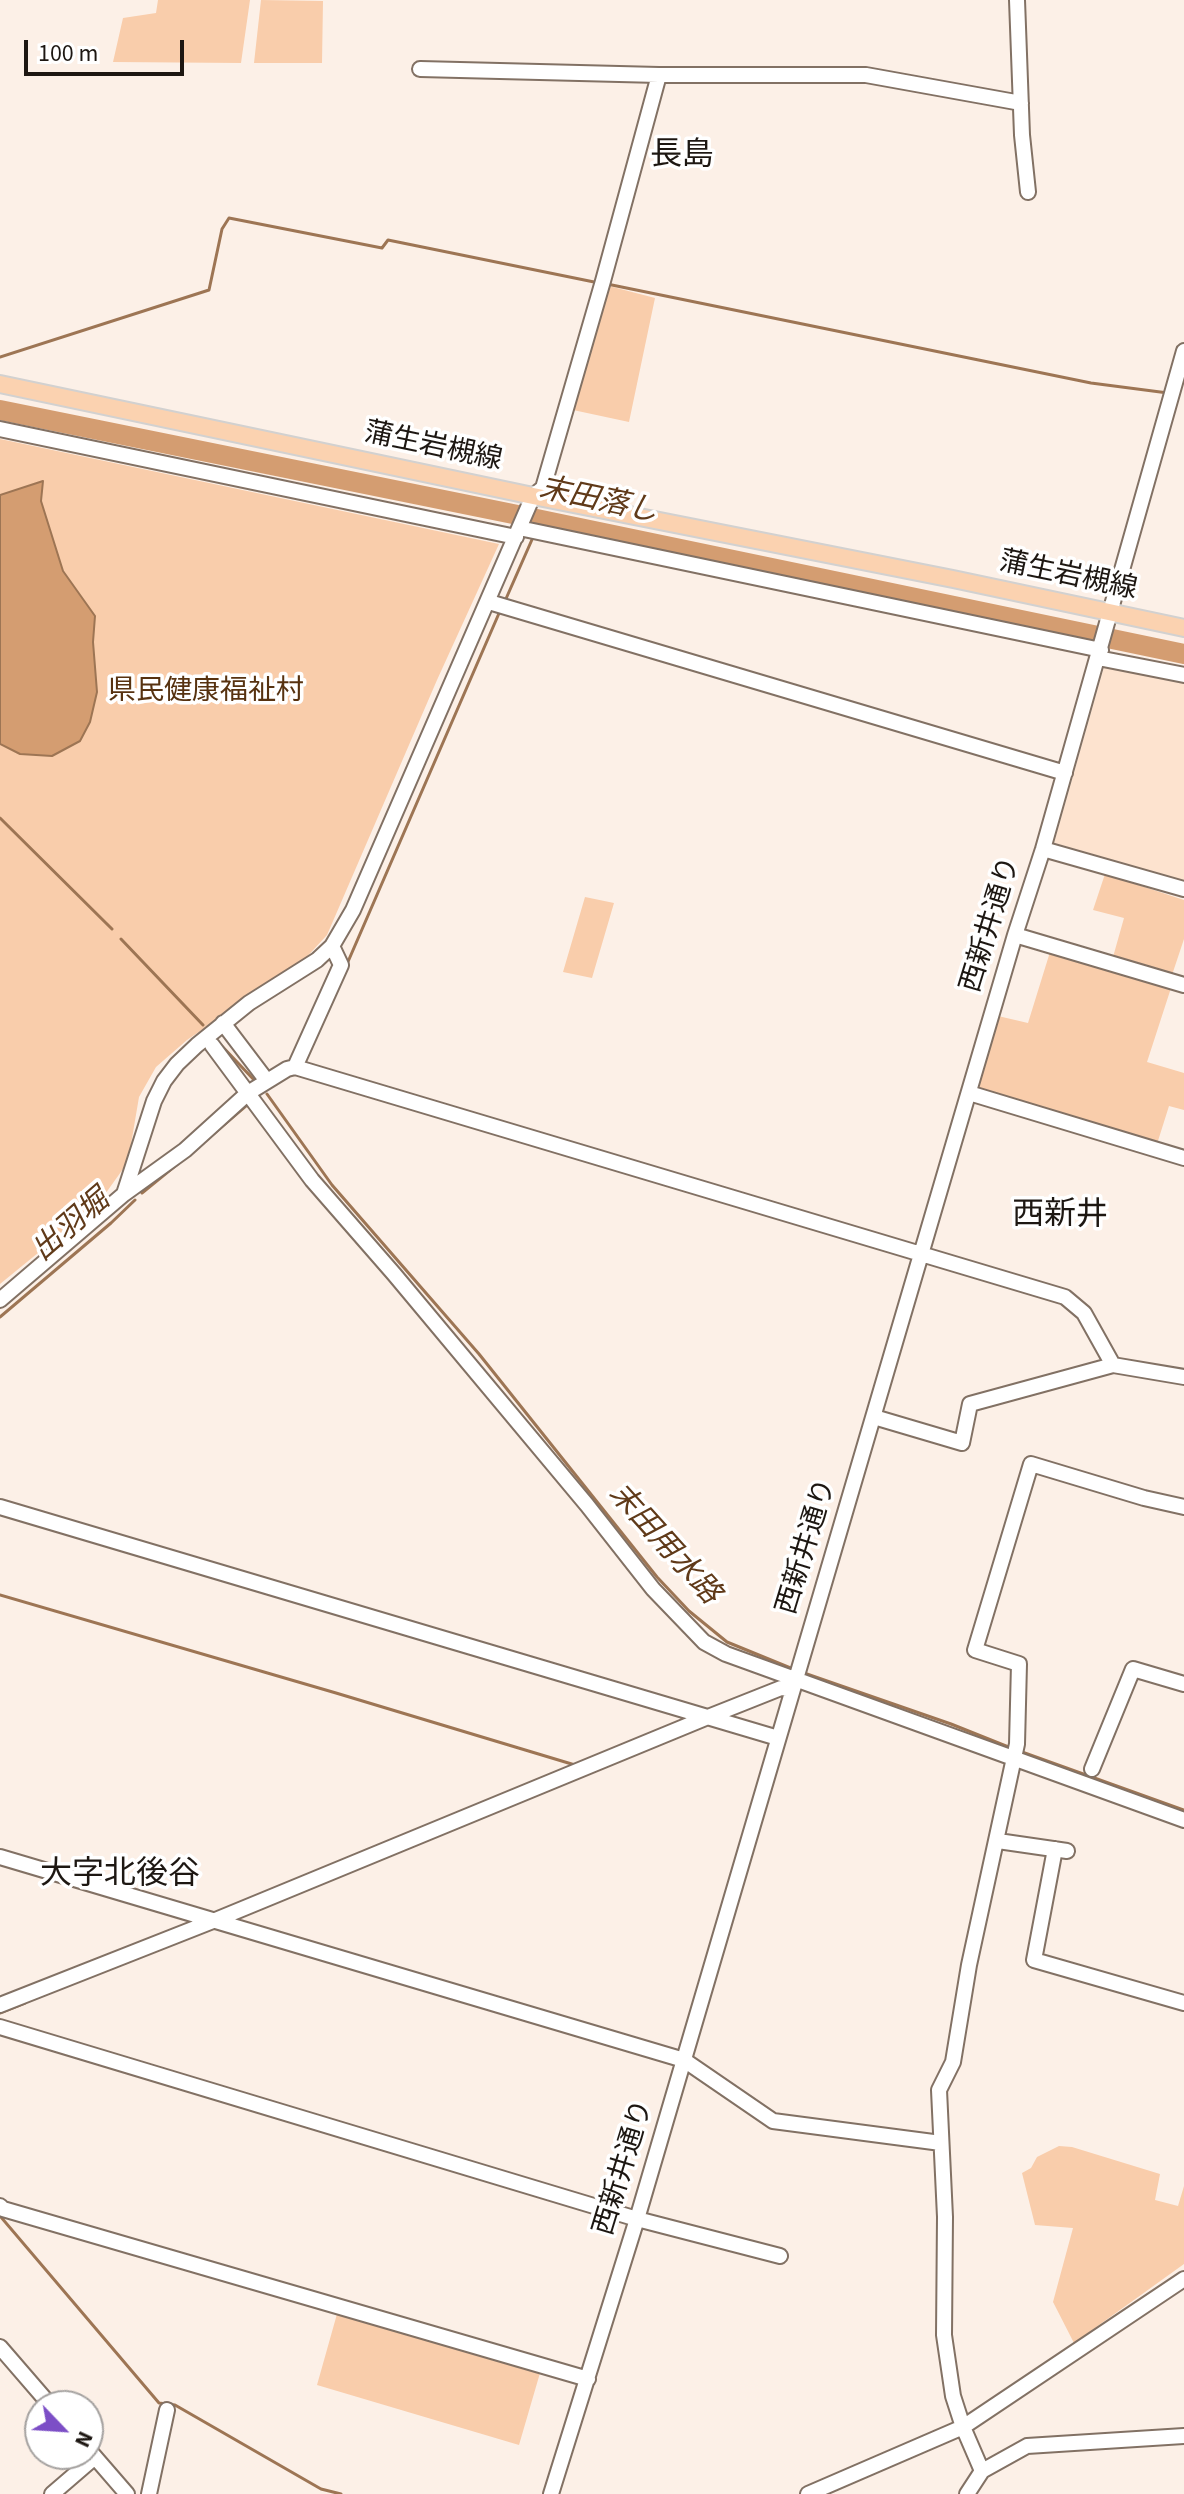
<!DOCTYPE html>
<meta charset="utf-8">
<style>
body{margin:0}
#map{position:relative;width:1184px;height:2494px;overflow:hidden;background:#fcf0e7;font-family:"Source Sans 3",sans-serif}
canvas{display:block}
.north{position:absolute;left:24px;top:2390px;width:80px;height:80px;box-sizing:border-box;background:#fff;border:2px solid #a5a2a0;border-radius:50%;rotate:115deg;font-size:22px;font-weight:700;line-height:32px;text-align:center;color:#1d1712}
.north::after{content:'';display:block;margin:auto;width:28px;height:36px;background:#7c4ec6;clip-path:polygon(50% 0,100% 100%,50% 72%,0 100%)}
.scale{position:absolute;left:24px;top:40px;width:160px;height:36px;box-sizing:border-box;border:4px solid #1d1712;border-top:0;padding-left:10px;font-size:24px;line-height:28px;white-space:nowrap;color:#1d1712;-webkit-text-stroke:6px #fff;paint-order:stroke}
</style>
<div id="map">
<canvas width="1184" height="2494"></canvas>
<div class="north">N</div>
<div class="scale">100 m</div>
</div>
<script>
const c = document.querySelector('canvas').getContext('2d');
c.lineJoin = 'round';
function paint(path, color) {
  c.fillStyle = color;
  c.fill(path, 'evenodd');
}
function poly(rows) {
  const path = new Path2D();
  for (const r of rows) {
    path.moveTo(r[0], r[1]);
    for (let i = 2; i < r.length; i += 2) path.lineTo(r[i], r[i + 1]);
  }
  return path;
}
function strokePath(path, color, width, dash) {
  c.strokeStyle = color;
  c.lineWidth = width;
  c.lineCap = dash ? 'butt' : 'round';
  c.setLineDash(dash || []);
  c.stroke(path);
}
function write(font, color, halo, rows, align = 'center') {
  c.font = font + ' "Source Sans 3","Noto Sans JP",sans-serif';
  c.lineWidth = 7;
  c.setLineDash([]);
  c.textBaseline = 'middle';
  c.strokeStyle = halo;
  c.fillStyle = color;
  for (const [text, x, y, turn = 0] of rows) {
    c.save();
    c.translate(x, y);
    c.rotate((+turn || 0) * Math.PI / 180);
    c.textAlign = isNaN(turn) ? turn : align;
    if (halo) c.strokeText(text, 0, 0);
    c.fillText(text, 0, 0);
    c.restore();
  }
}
const built = poly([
 [1104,667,1184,683,1184,881,1054,843]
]);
const green = poly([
 [158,0,250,0,241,63,113,62,123,18,156,13],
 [261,0,323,1,322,63,254,63],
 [609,286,655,298,629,422,573,410],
 [0,439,499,544,437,680,327,935,303,961,187,1040,156,1067,139,1097,128,1162,98,1204,0,1284],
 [1105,874,1184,900,1184,939,1172,975,1113,957,1124,918,1093,910],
 [585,897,614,903,592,978,563,972],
 [1050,952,1171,988,1147,1062,1184,1073,1184,1110,1169,1106,1157,1144,976,1090,998,1016,1028,1023],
 [1059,2146,1072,2147,1160,2174,1155,2200,1178,2206,1184,2186,1184,2264,1074,2343,1053,2302,1073,2228,1035,2225,1022,2173,1031,2168,1037,2157],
 [337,2314,540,2373,519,2445,317,2385]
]);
const water = poly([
 [43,481,41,501,63,571,95,616,93,642,97,692,90,722,80,741,52,756,20,754,0,744,0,495,43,481]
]);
const stream = poly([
 [607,284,1091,383,1168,393],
 [0,357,209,290,222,229,229,218,382,248,388,240,599,283],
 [537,528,542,520],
 [505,601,534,535],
 [0,818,112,929],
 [121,939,203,1025],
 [347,964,500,611],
 [219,1043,256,1082],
 [267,1094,332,1185,479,1354,657,1577,689,1611,727,1642,793,1669],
 [198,1147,247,1105],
 [142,1193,180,1162],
 [0,1317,111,1223,135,1200],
 [0,1595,336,1693,575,1765],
 [804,1673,951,1724,1011,1748],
 [1022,1752,1184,1810],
 [0,2013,25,2003],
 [0,2216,159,2403,175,2405,321,2489,341,2494]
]);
const river = poly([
 [0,410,508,513,1184,654]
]);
const minor = poly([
 [1017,0,1022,135,1028,192],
 [420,69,659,75,866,75,1021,103],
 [0,429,516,537],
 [519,528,1101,650],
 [489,602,1065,773],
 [1098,658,1184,675],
 [1043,849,1184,889],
 [1015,935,1184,985],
 [223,1023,267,1081],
 [212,1045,312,1180,394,1274,587,1505,653,1589,704,1642,726,1654,1184,1820],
 [295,1067,1065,1297,1084,1313,1113,1365],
 [969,1093,1184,1158],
 [124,1194,154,1101,164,1081,177,1064,197,1045,249,1003,317,960,332,946,353,910,533,496,543,488,603,281,659,75],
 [0,1300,124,1194,185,1150,248,1093,287,1069,295,1067,341,965,332,946],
 [874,1417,962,1443,970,1404,1113,1365,1184,1377],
 [0,1507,778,1738],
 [1092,1769,1133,1669,1184,1684],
 [998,1841,1067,1851],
 [1055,1849,1034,1960,1184,2003],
 [0,1857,684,2060,773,2121,941,2143],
 [0,2005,213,1921,708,1717,781,1688,793,1689],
 [0,2027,637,2219,780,2256],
 [0,2206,3,2209,588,2379],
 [0,2347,51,2406],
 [88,2449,127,2494],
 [982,2471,963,2427,953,2396,944,2335,945,2217,939,2090,953,2062,969,1965,1017,1744,1019,1664,975,1650,1031,1464,1144,1498,1184,1507],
 [52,2494,95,2457],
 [149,2494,167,2410],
 [551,2494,637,2219,1015,935,1043,849,1184,351],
 [808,2494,963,2427,1184,2279],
 [967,2494,982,2471,1027,2446,1184,2436]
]);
const major = poly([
 [0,384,533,496,953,579,1184,628]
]);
const streetNames = [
 ["蒲生岩槻線",433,448,12],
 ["蒲生岩槻線",1068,577,12],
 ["西新井通り",992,925,-73],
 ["西新井通り",808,1547,-73],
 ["西新井通り",625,2168,-73]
];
const parkNames = [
 ["県民健康福祉村",206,693]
];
const waterNames = [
 ["末田落し",598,502,12],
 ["出羽堀",72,1227,-41],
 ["末田用水路",663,1545,48]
];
const quarterNames = [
 ["長島",682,157],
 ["西新井",1060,1217],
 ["大字北後谷",120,1876]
];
paint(built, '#fde3cf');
paint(green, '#f9cdab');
paint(water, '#d49d71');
strokePath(water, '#9d7554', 2);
strokePath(stream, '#9d7554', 3);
strokePath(river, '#d49d71', 20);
strokePath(minor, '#827164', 18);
strokePath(major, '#d2d1d0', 20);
strokePath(minor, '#fff', 14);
strokePath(major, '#fbd2b0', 16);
write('28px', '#1d1712', '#fff', streetNames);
write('28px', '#573210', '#fff', parkNames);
write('italic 30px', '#603a19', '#fff', waterNames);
write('32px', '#1d1712', '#fff', quarterNames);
</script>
